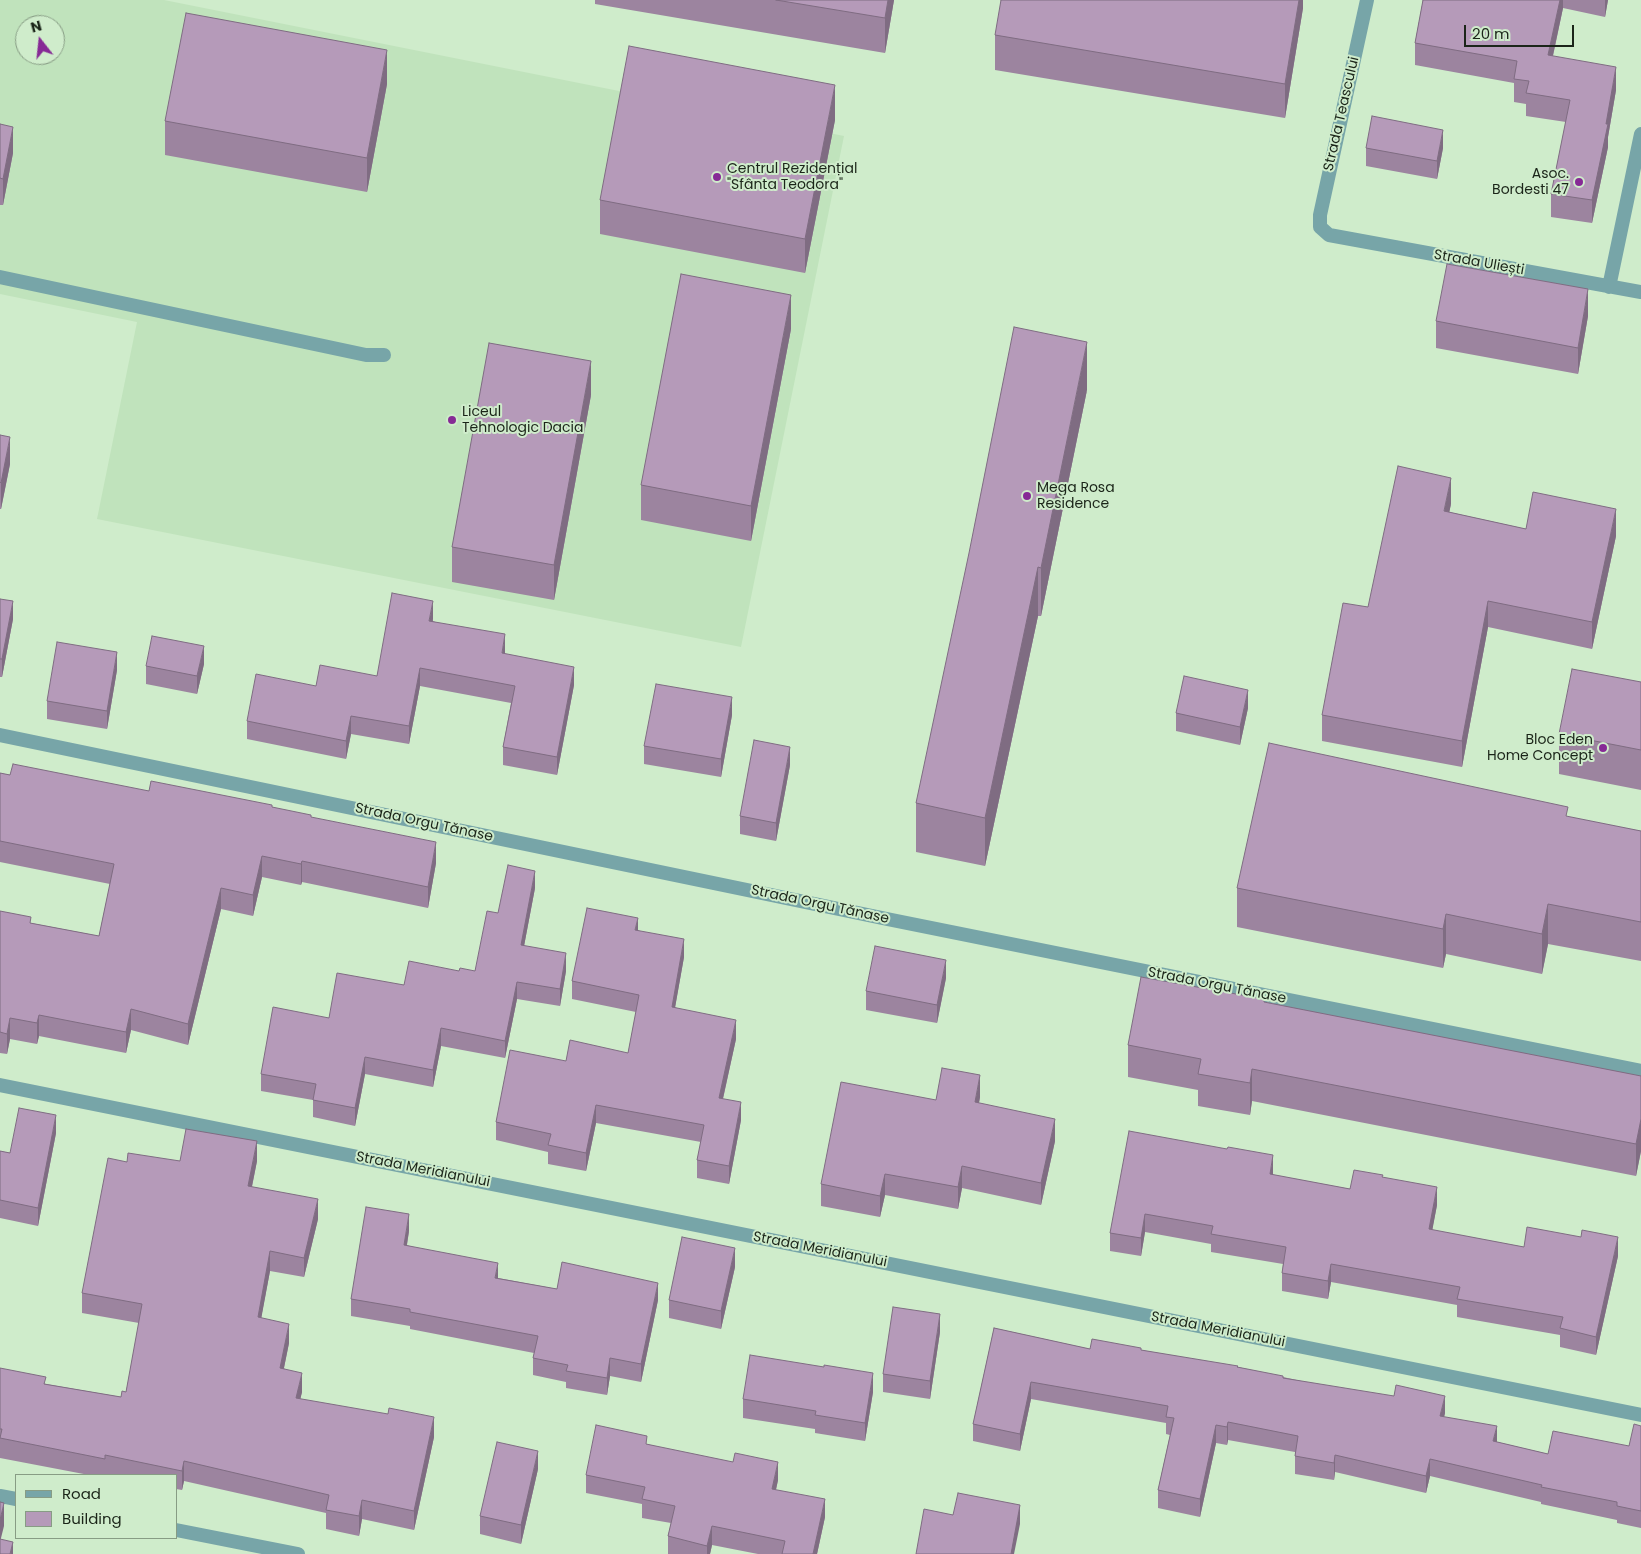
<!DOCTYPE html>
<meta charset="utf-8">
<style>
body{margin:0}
#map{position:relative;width:1641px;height:1554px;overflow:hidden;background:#cfeccb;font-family:Poppins,sans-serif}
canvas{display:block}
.legend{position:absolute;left:15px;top:1474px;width:162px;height:65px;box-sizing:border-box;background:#cfeccb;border:1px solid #879c84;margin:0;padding:6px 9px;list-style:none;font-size:15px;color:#1b2519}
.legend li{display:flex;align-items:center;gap:10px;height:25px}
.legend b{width:25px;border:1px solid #879c84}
.north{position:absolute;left:15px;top:15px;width:50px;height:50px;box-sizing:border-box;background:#cfeccb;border:1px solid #879c84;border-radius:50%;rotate:344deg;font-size:14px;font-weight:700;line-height:20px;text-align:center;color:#1b2519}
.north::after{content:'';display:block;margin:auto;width:18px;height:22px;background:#862a95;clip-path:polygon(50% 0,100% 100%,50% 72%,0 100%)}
.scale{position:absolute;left:1464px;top:25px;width:110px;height:22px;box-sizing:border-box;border:2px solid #1b2519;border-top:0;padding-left:6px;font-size:15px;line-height:18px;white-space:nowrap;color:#1b2519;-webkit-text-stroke:4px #cfeccb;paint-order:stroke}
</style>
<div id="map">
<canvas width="1641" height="1554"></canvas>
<ul class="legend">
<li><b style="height:6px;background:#77a5a8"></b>Road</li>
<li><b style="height:14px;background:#b59ab9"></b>Building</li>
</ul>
<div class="north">N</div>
<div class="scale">20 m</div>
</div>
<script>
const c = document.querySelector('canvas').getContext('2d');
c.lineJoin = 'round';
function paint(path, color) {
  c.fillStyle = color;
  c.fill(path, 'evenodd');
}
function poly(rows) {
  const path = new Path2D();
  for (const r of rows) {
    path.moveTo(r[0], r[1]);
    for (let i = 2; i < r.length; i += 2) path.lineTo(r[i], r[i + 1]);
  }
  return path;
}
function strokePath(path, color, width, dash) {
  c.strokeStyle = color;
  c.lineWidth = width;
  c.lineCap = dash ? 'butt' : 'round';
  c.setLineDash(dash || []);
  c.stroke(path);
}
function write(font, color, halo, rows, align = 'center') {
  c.font = font + ' Poppins,sans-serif';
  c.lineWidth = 4;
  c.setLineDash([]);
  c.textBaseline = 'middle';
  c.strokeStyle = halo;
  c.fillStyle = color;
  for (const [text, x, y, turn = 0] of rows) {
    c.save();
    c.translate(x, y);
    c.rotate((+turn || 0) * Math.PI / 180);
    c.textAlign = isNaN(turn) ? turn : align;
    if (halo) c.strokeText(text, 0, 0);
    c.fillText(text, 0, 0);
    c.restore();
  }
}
const built = poly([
 [0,0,164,0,844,136,741,647,97,519,137,322,0,294],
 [25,25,55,25,55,55,25,55]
]);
const service = poly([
 [0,277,366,355,384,355]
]);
const minor = poly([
 [1367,0,1320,215,1320,227,1329,235,1641,292],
 [1609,287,1641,134],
 [0,735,887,919,1641,1071],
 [0,1085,1641,1415],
 [0,1496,16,1499],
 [176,1530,298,1554]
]);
const wall = poly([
 [595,0,894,0,885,53,595,4],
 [1303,0,1303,8,1285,118,995,70,995,35],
 [1423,0,1608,0,1605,17,1563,8,1553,56,1616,90,1608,137,1608,147,1592,223,1551,217,1551,194,1566,122,1526,116,1526,104,1514,102,1514,83,1415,65,1415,43],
 [387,84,367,192,165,155,165,121],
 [835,120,805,273,600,234,600,200],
 [0,124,13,153,3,205,0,205],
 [1366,148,1443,148,1437,179,1366,166],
 [1588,316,1578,374,1436,348,1436,321],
 [791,329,751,541,641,520,641,485],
 [1087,390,1041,616,1038,616,985,866,916,852,916,803],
 [591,395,554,600,452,582,452,547],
 [0,435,10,464,1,509,0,509],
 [1451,504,1449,512,1526,529,1616,536,1592,649,1488,627,1462,767,1322,741,1322,715,1368,607],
 [0,599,13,619,2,677,0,677],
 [433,619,433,621,574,685,557,775,503,765,503,747,511,703,420,686,409,744,351,734,346,759,247,739,247,721,316,686,377,676],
 [204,664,197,694,146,684,146,666],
 [117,670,107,729,47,719,47,701],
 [1641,682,1641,790,1559,774,1559,734],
 [1248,708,1240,745,1176,731,1176,713],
 [732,715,721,777,644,764,644,746],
 [790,765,776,841,740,834,740,816],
 [0,773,10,775,149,791,272,807,311,818,436,863,428,908,302,882,301,885,262,877,253,916,221,909,188,1045,131,1030,126,1053,39,1036,37,1044,10,1039,7,1054,0,1053,0,911,31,923,99,936,110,884,0,862],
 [1568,817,1641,831,1641,961,1548,944,1542,974,1446,954,1443,968,1237,927,1237,888],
 [535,888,524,946,566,971,560,1006,517,999,505,1058,441,1046,433,1087,365,1074,355,1126,313,1117,313,1100,261,1091,261,1074,329,1018,404,985,459,971,475,971,498,913],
 [638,930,684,957,675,1007,736,1039,723,1099,741,1120,729,1184,697,1178,697,1160,701,1142,596,1123,586,1171,548,1164,548,1152,496,1140,496,1122,566,1061,628,1053,636,1012,572,999,572,981],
 [946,978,937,1023,866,1010,866,991],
 [1264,1002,1641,1076,1641,1151,1636,1176,1252,1101,1250,1115,1198,1106,1198,1090,1128,1077,1128,1045],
 [980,1097,979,1103,1055,1141,1041,1205,962,1188,958,1209,885,1195,880,1217,821,1206,821,1184,936,1100],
 [56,1133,38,1226,0,1218,0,1151,10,1153],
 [1227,1149,1273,1173,1273,1175,1350,1189,1383,1178,1437,1205,1432,1230,1524,1247,1618,1256,1596,1355,1560,1347,1560,1335,1457,1317,1457,1305,1331,1282,1328,1299,1282,1291,1282,1273,1283,1264,1211,1252,1211,1244,1145,1232,1141,1256,1110,1251,1110,1233],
 [257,1161,252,1187,318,1219,304,1277,270,1271,261,1318,289,1343,284,1368,302,1392,300,1399,434,1437,414,1530,362,1519,359,1536,326,1529,326,1513,184,1481,182,1490,176,1489,176,1475,89,1475,0,1458,0,1368,46,1384,121,1397,126,1392,139,1323,82,1313,82,1293,127,1162],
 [409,1231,407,1245,498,1278,557,1289,658,1300,641,1382,610,1376,607,1395,566,1388,566,1382,533,1375,533,1358,534,1353,410,1329,410,1326,351,1316,351,1299],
 [735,1267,721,1329,669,1318,669,1300],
 [994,1328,1090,1349,1141,1350,1238,1367,1445,1413,1444,1417,1497,1442,1548,1454,1629,1446,1641,1426,1641,1528,1617,1523,1617,1520,1541,1504,1541,1502,1430,1476,1426,1493,1335,1472,1334,1480,1295,1474,1295,1452,1228,1440,1227,1445,1216,1443,1200,1517,1158,1508,1158,1490,1170,1435,1166,1434,1166,1423,1031,1399,1020,1451,973,1441,973,1424],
 [940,1332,930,1399,883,1392,883,1374],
 [824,1367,873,1392,865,1441,815,1433,815,1429,743,1418,743,1399],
 [647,1444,778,1480,776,1490,825,1517,817,1554,758,1554,712,1545,710,1554,668,1554,668,1536,671,1523,642,1518,642,1504,586,1493,586,1475],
 [538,1469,521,1544,480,1534,480,1516]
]);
const shadedWall = poly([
 [888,0,894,0,885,53,885,18],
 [1299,0,1303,0,1303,8,1285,118,1285,84],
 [1560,0,1563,0,1563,8,1548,78,1548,55],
 [1605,0,1608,0,1605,17],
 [387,50,387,84,367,192,367,158],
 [1616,67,1616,90,1608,137,1608,147,1592,223,1592,200],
 [835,85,835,120,805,273,805,239],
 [13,127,13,153,3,205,3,179],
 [1443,130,1443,148,1437,179,1437,161],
 [1588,289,1588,316,1578,374,1578,348],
 [791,295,791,329,751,541,751,506],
 [1087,342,1087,390,1041,616,1041,568],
 [591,361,591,395,554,600,554,565],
 [10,437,10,464,1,509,1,483],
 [1451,478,1451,504,1444,538,1444,511],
 [1616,509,1616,536,1592,649,1592,622],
 [1038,567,1038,616,985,866,985,818],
 [13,601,13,619,2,677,2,659],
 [433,601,433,619,429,639,429,621],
 [1488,601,1488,627,1462,767,1462,741],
 [505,634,505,653,502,672,502,653],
 [204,646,204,664,197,694,197,676],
 [117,652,117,670,107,729,107,711],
 [574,667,574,685,557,775,557,757],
 [420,668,420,686,409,744,409,726],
 [1248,690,1248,708,1240,745,1240,727],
 [732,697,732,715,721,777,721,759],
 [351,716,351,734,346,759,346,741],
 [790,747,790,765,776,841,776,823],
 [436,842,436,863,428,908,428,887],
 [262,856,262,877,253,916,253,895],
 [302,861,302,882,301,885,301,864],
 [535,871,535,888,521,962,521,945],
 [221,888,221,909,188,1045,188,1024],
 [1548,904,1548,944,1542,974,1542,934],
 [1446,914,1446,954,1443,968,1443,929],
 [638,918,638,936,635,930],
 [684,939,684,957,672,1025,672,1007],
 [566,953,566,971,560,1006,560,989],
 [946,960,946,978,937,1023,937,1005],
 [517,982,517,999,505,1058,505,1041],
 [131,1009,131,1030,126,1053,126,1032],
 [39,1015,39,1036,37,1044,37,1023],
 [10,1018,10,1039,7,1054,7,1034],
 [736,1020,736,1039,719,1116,719,1098],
 [441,1028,441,1046,433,1087,433,1070],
 [365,1057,365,1074,355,1126,355,1108],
 [1252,1069,1252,1101,1250,1115,1250,1083],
 [980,1075,980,1097,975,1124,975,1102],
 [741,1102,741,1120,729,1184,729,1166],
 [596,1105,596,1123,586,1171,586,1153],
 [56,1115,56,1133,38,1226,38,1208],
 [1055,1119,1055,1141,1041,1205,1041,1183],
 [1641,1119,1641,1151,1636,1176,1636,1144],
 [257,1141,257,1161,248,1205,248,1186],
 [1273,1155,1273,1173,1270,1192,1270,1174],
 [962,1166,962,1188,958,1209,958,1187],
 [885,1174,885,1195,880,1217,880,1196],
 [1437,1187,1437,1205,1429,1248,1429,1229],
 [318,1199,318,1219,304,1277,304,1258],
 [409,1214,409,1231,404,1262,404,1245],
 [1145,1214,1145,1232,1141,1256,1141,1238],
 [1618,1237,1618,1256,1596,1355,1596,1337],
 [735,1248,735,1267,721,1329,721,1311],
 [270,1251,270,1271,258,1336,258,1317],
 [498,1263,498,1281,495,1278],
 [1331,1264,1331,1282,1328,1299,1328,1281],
 [658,1283,658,1300,641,1382,641,1364],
 [940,1314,940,1332,930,1399,930,1381],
 [289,1324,289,1343,280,1387,280,1368],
 [610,1358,610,1376,607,1395,607,1378],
 [302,1373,302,1392,296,1418,296,1398],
 [873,1373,873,1392,865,1441,865,1423],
 [1031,1382,1031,1399,1020,1451,1020,1434],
 [1445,1396,1445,1413,1440,1433,1440,1416],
 [434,1417,434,1437,414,1530,414,1511],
 [1228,1422,1228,1440,1227,1445,1227,1427],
 [1216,1425,1216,1443,1200,1517,1200,1499],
 [1497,1426,1497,1443,1493,1441],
 [538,1451,538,1469,521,1544,521,1525],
 [1335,1455,1335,1472,1334,1480,1334,1463],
 [1430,1459,1430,1476,1426,1493,1426,1476],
 [184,1461,184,1481,182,1490,182,1471],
 [778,1462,778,1480,772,1507,772,1489],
 [825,1499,825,1517,817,1554,813,1554],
 [362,1500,362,1519,359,1536,359,1516],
 [4,1503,4,1526,0,1542,0,1520],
 [1020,1505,1020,1524,1014,1554,1010,1554],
 [712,1526,712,1545,710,1554,707,1554,707,1546],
 [13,1542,13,1554,10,1554]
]);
const building = poly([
 [776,0,888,0,885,18,776,0],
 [1001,0,1299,0,1285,84,995,35,1001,0],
 [1423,0,1560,0,1548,55,1616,67,1606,124,1608,124,1592,200,1551,194,1570,100,1526,93,1529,81,1514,79,1517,61,1415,43,1423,0],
 [186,13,387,50,367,158,165,121,186,13],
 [629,46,835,85,805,239,600,200,629,46],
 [1372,116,1443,130,1437,161,1366,148,1372,116],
 [0,124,13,127,3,179,0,178,0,124],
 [1447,264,1588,289,1578,348,1436,321,1447,264],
 [681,274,791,295,751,506,641,485,681,274],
 [1014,327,1087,342,1041,568,1038,567,985,818,916,803,969,553,1014,327],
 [489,343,591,361,554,565,452,547,489,343],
 [0,435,10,437,1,483,0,482,0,435],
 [1398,466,1451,478,1444,511,1526,529,1533,492,1616,509,1592,622,1488,601,1462,741,1322,715,1343,603,1368,607,1398,466],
 [392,593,433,601,429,621,505,634,502,653,574,667,557,757,503,747,515,686,420,668,409,726,351,716,346,741,247,721,256,674,316,686,320,665,377,676,392,593],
 [0,599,13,601,2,659,0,659,0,599],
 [152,636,204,646,197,676,146,666,152,636],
 [57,642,117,652,107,711,47,701,57,642],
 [1572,669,1641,682,1641,750,1559,734,1572,669],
 [1184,676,1248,690,1240,727,1176,713,1184,676],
 [656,684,732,697,721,759,644,746,656,684],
 [754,740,790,747,776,823,740,816,754,740],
 [1269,743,1568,807,1566,816,1641,831,1641,922,1548,904,1542,934,1446,914,1443,929,1237,888,1269,743],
 [13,764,149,791,151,781,272,805,272,807,311,815,311,817,436,842,428,887,302,861,301,864,262,856,253,895,221,888,188,1024,131,1009,126,1032,39,1015,37,1023,10,1018,7,1034,0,1032,0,911,31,917,30,923,99,936,114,864,0,841,0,773,10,775,13,764],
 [508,865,535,871,521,945,566,953,560,989,517,982,505,1041,441,1028,433,1070,365,1057,355,1108,313,1100,316,1084,261,1074,273,1007,329,1018,337,973,404,985,409,961,459,971,460,968,475,971,487,911,498,913,508,865],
 [587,908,638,918,635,930,684,939,672,1007,736,1020,719,1098,741,1102,729,1166,697,1160,704,1125,596,1105,586,1153,548,1145,551,1134,496,1122,510,1050,566,1061,570,1040,628,1053,639,995,572,981,587,908],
 [875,946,946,960,937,1005,866,991,875,946],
 [1141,977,1264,999,1264,1002,1641,1076,1641,1119,1636,1144,1252,1069,1250,1083,1198,1074,1201,1059,1128,1045,1141,977],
 [942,1068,980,1075,975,1102,1055,1119,1041,1183,962,1166,958,1187,885,1174,880,1196,821,1184,841,1082,936,1100,942,1068],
 [19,1108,56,1115,38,1208,0,1200,0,1151,10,1153,19,1108],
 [186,1129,257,1141,248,1186,318,1199,304,1258,270,1251,258,1317,289,1324,280,1368,302,1373,296,1398,388,1414,389,1408,434,1417,414,1511,362,1500,359,1516,326,1510,329,1495,184,1461,182,1471,105,1455,105,1459,0,1438,2,1429,0,1429,0,1368,46,1377,44,1384,121,1397,122,1391,126,1392,142,1304,82,1293,108,1158,127,1162,128,1153,180,1161,186,1129],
 [1129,1131,1227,1149,1228,1147,1273,1155,1270,1174,1350,1189,1354,1170,1383,1175,1382,1177,1437,1187,1429,1229,1524,1247,1527,1227,1581,1237,1582,1230,1618,1237,1596,1337,1560,1328,1563,1317,1457,1299,1460,1287,1331,1264,1328,1281,1282,1273,1286,1247,1211,1234,1213,1226,1145,1214,1141,1238,1110,1233,1129,1131],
 [366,1207,409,1214,404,1245,498,1263,495,1278,557,1289,562,1262,658,1283,641,1364,610,1358,607,1378,566,1371,568,1365,533,1358,538,1336,410,1312,410,1309,351,1299,366,1207],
 [682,1237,735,1248,721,1311,669,1300,682,1237],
 [893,1307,940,1314,930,1381,883,1374,893,1307],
 [994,1328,1090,1349,1092,1339,1141,1348,1141,1350,1238,1366,1237,1367,1283,1376,1283,1378,1394,1396,1396,1385,1445,1396,1440,1416,1497,1426,1493,1441,1548,1454,1553,1431,1629,1446,1634,1424,1641,1426,1641,1511,1617,1506,1617,1502,1541,1487,1542,1485,1430,1459,1426,1476,1335,1455,1334,1463,1295,1456,1298,1436,1228,1422,1227,1427,1216,1425,1200,1499,1158,1490,1174,1418,1166,1417,1168,1406,1031,1382,1020,1434,973,1424,994,1328],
 [750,1355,824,1367,824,1365,873,1373,865,1423,815,1415,816,1411,743,1399,750,1355],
 [596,1425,647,1436,646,1444,733,1462,735,1453,778,1462,772,1489,825,1499,813,1554,782,1554,785,1541,712,1526,707,1546,668,1536,675,1506,642,1499,645,1487,586,1475,596,1425],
 [497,1442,538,1451,521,1525,480,1516,497,1442],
 [958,1493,1020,1505,1011,1554,916,1554,924,1509,953,1515,958,1493],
 [0,1502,4,1503,0,1520,0,1502],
 [0,1539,13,1542,10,1554,0,1554,0,1539]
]);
const markers = [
 [717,177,5,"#862a95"],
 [1579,182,5,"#862a95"],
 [452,420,5,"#862a95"],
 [1027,496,5,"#862a95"],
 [1603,748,5,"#862a95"]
];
const streetNames = [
 ["Strada Teascului",1342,114,-77],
 ["Strada Uliești",1479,263,10],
 ["Strada Orgu Tănase",424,823,12],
 ["Strada Orgu Tănase",820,905,12],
 ["Strada Orgu Tănase",1217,986,11],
 ["Strada Meridianului",423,1170,11],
 ["Strada Meridianului",820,1250,11],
 ["Strada Meridianului",1218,1330,11]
];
const poiNames = [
 ["Centrul Rezidențial",727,169],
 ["\"Sfânta Teodora\"",727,185],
 ["Asoc.",1569,174,"right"],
 ["Bordesti 47",1569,190,"right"],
 ["Liceul",462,412],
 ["Tehnologic Dacia",462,428],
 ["Mega Rosa",1037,488],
 ["Residence",1037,504],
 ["Bloc Eden",1593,740,"right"],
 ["Home Concept",1593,756,"right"]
];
paint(built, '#c0e3bc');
strokePath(service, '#77a5a8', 14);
strokePath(minor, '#77a5a8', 14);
paint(wall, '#9c849f');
paint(shadedWall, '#7f6c82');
paint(building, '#b59ab9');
strokePath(building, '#7f6c82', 1);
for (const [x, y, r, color] of markers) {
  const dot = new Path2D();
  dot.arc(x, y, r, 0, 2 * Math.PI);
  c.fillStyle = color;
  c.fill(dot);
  strokePath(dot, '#cfeccb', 2);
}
write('14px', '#1b2519', '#cfeccb', streetNames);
write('14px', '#1b2519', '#cfeccb', poiNames, 'left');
</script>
